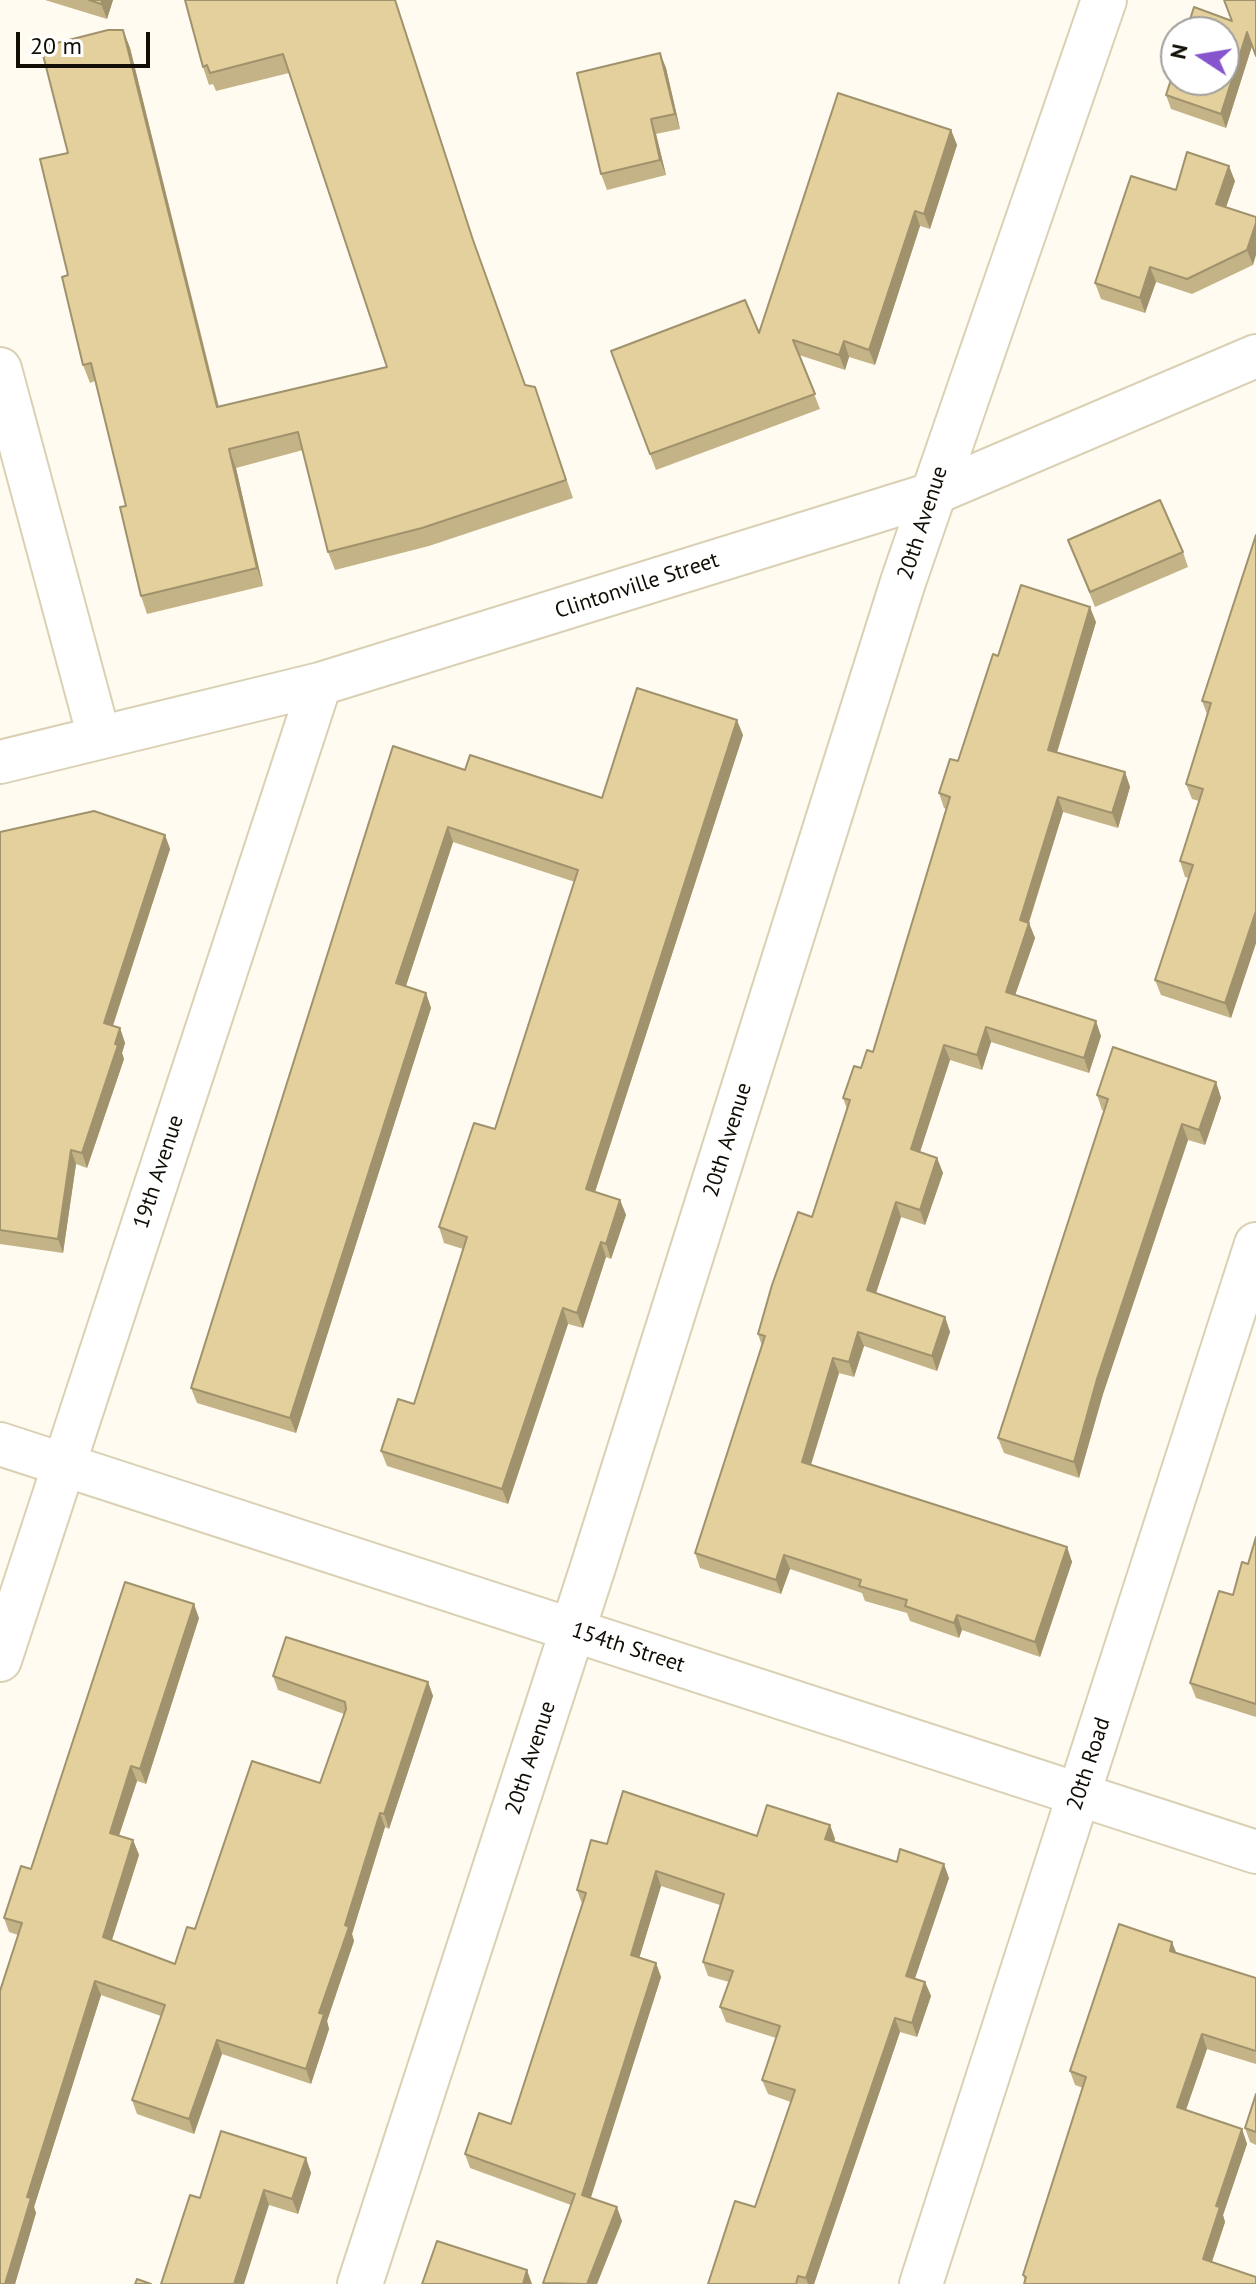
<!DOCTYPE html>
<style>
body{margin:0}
#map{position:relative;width:1256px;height:2284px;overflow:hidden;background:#fffbf0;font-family:"PT Sans",sans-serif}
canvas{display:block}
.north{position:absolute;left:1160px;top:16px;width:80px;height:80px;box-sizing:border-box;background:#fff;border:2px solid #a09f9b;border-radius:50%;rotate:282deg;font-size:22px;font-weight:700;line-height:32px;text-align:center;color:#120e05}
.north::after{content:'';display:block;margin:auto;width:28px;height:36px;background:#8655cd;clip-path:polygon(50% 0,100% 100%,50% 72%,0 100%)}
.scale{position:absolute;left:16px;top:32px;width:134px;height:36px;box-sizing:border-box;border:4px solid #120e05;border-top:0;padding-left:10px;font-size:24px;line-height:28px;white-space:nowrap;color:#120e05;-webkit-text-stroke:6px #fff;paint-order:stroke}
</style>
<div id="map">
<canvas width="1256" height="2284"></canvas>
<div class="north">N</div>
<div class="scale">20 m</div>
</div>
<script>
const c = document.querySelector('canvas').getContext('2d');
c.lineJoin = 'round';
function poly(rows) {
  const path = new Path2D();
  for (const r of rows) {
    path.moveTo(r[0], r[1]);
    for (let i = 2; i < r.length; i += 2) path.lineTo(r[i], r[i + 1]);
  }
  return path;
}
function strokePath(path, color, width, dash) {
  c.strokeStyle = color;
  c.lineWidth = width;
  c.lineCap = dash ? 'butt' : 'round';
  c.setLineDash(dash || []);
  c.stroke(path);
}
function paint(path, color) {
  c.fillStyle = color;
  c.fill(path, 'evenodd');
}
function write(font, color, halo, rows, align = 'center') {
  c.font = font + ' "PT Sans",sans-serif';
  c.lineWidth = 7;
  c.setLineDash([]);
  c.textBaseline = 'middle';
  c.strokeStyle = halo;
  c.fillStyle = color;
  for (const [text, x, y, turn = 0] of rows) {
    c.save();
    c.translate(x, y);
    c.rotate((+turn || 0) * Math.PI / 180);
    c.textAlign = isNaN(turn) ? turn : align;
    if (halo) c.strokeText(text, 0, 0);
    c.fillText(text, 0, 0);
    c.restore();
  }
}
const minor = poly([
 [0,369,99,737],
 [0,762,320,684,932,494,1256,356],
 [0,1444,1256,1852],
 [0,1660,320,684],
 [921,2284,1256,1244]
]);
const tertiary = poly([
 [360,2284,593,1567,903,582,1104,0]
]);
const wall = poly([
 [45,0,113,0,107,19],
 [395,0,479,258,525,385,535,387,573,498,429,546,335,570,328,552,303,450,236,468,263,586,147,614,141,596,126,506,95,381,90,383,83,365,68,275,68,153,123,30,130,48,219,407,387,367,289,73,216,91,213,84,209,85,203,67],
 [1232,20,1252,46,1226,128,1171,109,1166,95],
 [660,53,666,68,680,129,656,134,666,175,607,190,601,174],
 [951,130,957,145,930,229,920,226,875,365,849,357,845,370,799,355,820,409,656,470,611,351,759,333],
 [1235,181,1226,207,1256,217,1253,265,1192,294,1156,282,1145,313,1101,299,1095,283,1176,190],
 [1256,535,1256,943,1231,1018,1161,995,1155,980,1189,878,1185,877,1180,861,1199,801,1192,799,1186,784,1207,714,1202,701],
 [1068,540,1183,552,1188,567,1095,607],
 [1096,622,1057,753,1125,772,1130,787,1118,828,1063,812,1029,923,1035,938,1015,995,1101,1036,1089,1073,991,1042,982,1070,950,1060,920,1152,937,1158,943,1173,925,1225,901,1217,876,1293,945,1317,950,1332,937,1371,864,1346,854,1377,839,1373,811,1465,1067,1547,1072,1562,1040,1657,962,1630,959,1638,910,1621,907,1613,865,1601,862,1593,790,1569,781,1594,700,1568,695,1553,762,1346,758,1334,812,1217,847,1109,843,1098,861,1068,873,1052,946,809,944,808,939,793,958,761,998,656],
 [743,735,595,1192,620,1200,626,1215,611,1259,606,1257,583,1328,568,1324,508,1504,387,1466,381,1451,414,1404,463,1249,444,1243,439,1227,495,1129,575,882,453,842,406,986,426,993,431,1008,296,1433,197,1403,191,1388,465,770,602,798],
 [0,832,165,835,170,849,113,1026,120,1028,125,1043,122,1053,124,1059,87,1168,76,1164,63,1253,0,1244],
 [1216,1082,1221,1098,1205,1145,1188,1140,1103,1394,1079,1478,1004,1453,998,1438,1104,1111,1102,1110,1097,1095],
 [1256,1537,1256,1717,1196,1698,1190,1683,1248,1564],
 [199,1618,146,1784,137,1781,119,1836,133,1840,139,1855,112,1940,175,1964,195,1929,320,1783,344,1714,278,1690,273,1676,428,1682,433,1696,389,1829,385,1827,352,1934,354,1941,327,2021,329,2029,311,2084,222,2054,194,2134,137,2114,132,2100,161,2016,101,1995,34,2207,36,2213,15,2284,0,2284,18,1935,9,1932,4,1918,31,1869],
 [830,1825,835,1839,834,1842,949,1878,915,1978,925,1982,931,1996,917,2037,900,2032,814,2284,708,2284,755,2207,791,2102,768,2094,762,2080,776,2038,726,2022,720,2007,729,1982,708,1976,703,1962,720,1905,661,1886,639,1958,656,1963,661,1977,590,2198,622,2221,597,2284,543,2284,571,2205,470,2168,465,2154,511,2124,582,1904,577,1890,607,1844,757,1836],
 [1176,1953,1256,1978,1256,2064,1207,2049,1186,2110,1242,2129,1247,2144,1223,2215,1225,2222,1212,2262,1025,2281,1023,2275,1083,2088,1075,2085,1070,2071],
 [1256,2094,1256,2145,1250,2142,1245,2128],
 [306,2158,311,2173,298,2214,269,2205,200,2198]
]);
const shadedWall = poly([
 [102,0,113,0,107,19,101,4],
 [123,30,130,48,223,426,217,407],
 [1247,32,1252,46,1226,128,1221,114],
 [660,53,666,68,680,129,675,114],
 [651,119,656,134,666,175,660,160],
 [951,130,957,145,930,229,924,214],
 [1229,166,1235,181,1222,219,1216,204],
 [915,211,920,226,875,365,869,350],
 [1256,223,1256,255,1253,265,1247,250],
 [1150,267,1156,282,1145,313,1140,298],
 [844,341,849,357,845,370,839,355],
 [229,449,236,468,263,586,257,568],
 [1090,607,1096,622,1053,765,1048,750],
 [737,720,743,735,591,1204,586,1189],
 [1125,772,1130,787,1118,828,1112,813],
 [1058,797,1063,812,1025,934,1020,920],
 [448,827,453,842,402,998,396,983],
 [165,835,170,849,109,1037,104,1023],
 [1256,911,1256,943,1231,1018,1225,1003],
 [1029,923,1035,938,1011,1007,1006,992],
 [426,993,431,1008,296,1433,290,1418],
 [1096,1021,1101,1036,1089,1073,1084,1058],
 [986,1027,991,1042,982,1070,977,1055],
 [120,1028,125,1043,122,1053,124,1059,87,1168,82,1153],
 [944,1045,950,1060,916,1164,911,1149],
 [1216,1082,1221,1098,1205,1145,1199,1130],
 [1182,1124,1188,1140,1103,1394,1079,1478,1074,1462,1097,1379],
 [71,1150,76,1164,63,1253,58,1239],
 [937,1158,943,1173,925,1225,920,1210],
 [620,1200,626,1215,611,1259,606,1244],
 [896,1202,901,1217,872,1305,867,1290],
 [601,1242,606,1257,583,1328,577,1313],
 [563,1308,568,1324,508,1504,502,1489],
 [945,1317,950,1332,937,1371,932,1356],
 [858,1332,864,1346,854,1377,849,1362],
 [833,1358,839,1373,807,1477,802,1462],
 [1067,1547,1072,1562,1040,1657,1035,1642],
 [784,1555,790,1569,781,1594,776,1580],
 [194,1604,199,1618,146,1784,140,1769],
 [957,1615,962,1630,959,1638,954,1623],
 [428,1682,433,1696,389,1829,384,1814],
 [131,1766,137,1781,115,1847,110,1833],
 [380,1813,385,1827,352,1934,354,1941,327,2021,329,2029,311,2084,306,2069,319,2013,345,1925],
 [830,1825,835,1839,830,1853,825,1839],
 [133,1840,139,1855,108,1952,103,1937],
 [944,1864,949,1878,911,1990,906,1976],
 [656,1871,661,1886,636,1969,631,1955],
 [1172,1942,1178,1957,1170,1951],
 [656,1963,661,1977,587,2210,582,2195],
 [95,1981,101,1995,34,2207,36,2213,15,2284,5,2284,27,2197],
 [925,1982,931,1996,917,2037,912,2023],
 [895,2018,900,2032,814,2284,808,2284,806,2278],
 [1202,2034,1207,2049,1182,2121,1177,2107],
 [217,2040,222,2054,194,2134,189,2119],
 [1242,2129,1247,2144,1223,2215,1225,2222,1208,2273,1203,2259,1216,2206],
 [306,2158,311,2173,298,2214,292,2199],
 [264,2190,269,2205,244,2284,234,2284],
 [617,2207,622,2221,597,2284,587,2284],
 [527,2270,532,2284,523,2284]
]);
const building = poly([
 [89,0,102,0,101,4,89,0],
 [185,0,395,0,473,240,525,385,535,387,566,480,422,528,328,552,298,432,229,449,257,568,141,596,120,507,126,506,91,363,83,365,62,277,68,275,40,159,68,153,41,47,108,30,123,30,217,407,387,367,283,54,210,73,207,65,203,67,185,0],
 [1224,0,1256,0,1256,56,1247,32,1221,114,1166,95,1176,64,1176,80,1224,80,1224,32,1186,32,1194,7,1232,21,1224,0],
 [660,53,675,114,651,119,660,160,601,174,577,73,660,53],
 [838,93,951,130,924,214,915,211,869,350,844,341,839,355,793,340,815,394,650,454,611,351,745,300,759,333,838,93],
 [1187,152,1229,166,1216,204,1256,217,1256,223,1247,250,1187,279,1150,267,1140,298,1095,283,1131,176,1176,190,1187,152],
 [1160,500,1183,552,1090,592,1068,540,1160,500],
 [1256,535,1256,911,1225,1003,1155,980,1193,865,1180,861,1203,789,1186,784,1211,703,1202,701,1256,535],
 [1021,585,1090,607,1048,750,1125,772,1112,813,1058,797,1020,920,1029,923,1006,992,1096,1021,1084,1058,986,1027,977,1055,944,1045,911,1149,937,1158,920,1210,896,1202,867,1290,945,1317,932,1356,858,1332,849,1362,833,1358,802,1462,1067,1547,1035,1642,957,1615,954,1623,905,1606,907,1600,859,1586,861,1580,784,1555,776,1580,695,1553,765,1336,758,1334,772,1285,798,1212,812,1217,850,1100,843,1098,854,1066,861,1068,867,1050,873,1052,950,797,939,793,950,759,958,761,993,654,998,656,1021,585],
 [637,688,737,720,586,1189,620,1200,606,1244,601,1242,577,1313,563,1308,502,1489,381,1451,398,1399,414,1404,467,1237,439,1227,474,1123,495,1129,578,870,448,827,396,983,426,993,290,1418,191,1388,393,746,465,770,470,755,602,798,637,688],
 [94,811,165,835,104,1023,120,1028,115,1044,118,1045,82,1153,71,1150,58,1239,0,1230,0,832,94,811],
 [1113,1047,1216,1082,1199,1130,1182,1124,1097,1379,1074,1462,998,1438,1108,1099,1097,1095,1113,1047],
 [1256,1537,1256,1704,1190,1683,1219,1591,1233,1595,1242,1562,1248,1564,1256,1537],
 [125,1582,194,1604,140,1769,131,1766,110,1833,133,1840,103,1937,175,1964,187,1927,195,1929,252,1761,320,1783,346,1709,345,1702,273,1676,286,1637,428,1682,384,1814,380,1813,345,1925,349,1927,319,2013,324,2014,306,2069,217,2040,189,2119,132,2100,165,2005,95,1981,27,2197,31,2198,5,2284,0,2284,0,1991,22,1923,4,1918,21,1866,31,1869,125,1582],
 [623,1791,757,1836,767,1805,830,1825,825,1839,897,1862,900,1849,944,1864,906,1976,925,1982,912,2023,895,2018,806,2278,798,2276,796,2284,708,2284,735,2201,755,2207,795,2090,762,2080,780,2026,720,2007,733,1971,703,1962,724,1894,656,1871,631,1955,656,1963,582,2195,617,2207,587,2284,543,2283,575,2194,465,2154,479,2113,511,2124,586,1893,577,1890,591,1840,607,1844,623,1791],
 [1119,1924,1172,1942,1170,1951,1256,1978,1256,2051,1202,2034,1177,2107,1242,2129,1216,2206,1220,2207,1203,2259,1256,2277,1256,2284,1024,2284,1026,2277,1023,2275,1086,2077,1070,2071,1119,1924],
 [1256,2094,1256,2132,1245,2128,1256,2094],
 [221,2131,306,2158,292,2199,264,2190,234,2284,161,2284,190,2195,200,2198,221,2131],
 [437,2241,527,2270,523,2284,422,2284,437,2241],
 [137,2279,151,2284,135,2284,137,2279]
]);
const streetNames = [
 ["20th Avenue",923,523,-72],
 ["Clintonville Street",637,586,-18],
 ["20th Avenue",728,1140,-73],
 ["19th Avenue",159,1172,-72],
 ["154th Street",628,1648,18],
 ["20th Avenue",531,1758,-72],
 ["20th Road",1089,1764,-72]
];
strokePath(minor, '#dad0b4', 46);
strokePath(tertiary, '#dad0b4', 48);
strokePath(minor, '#fff', 42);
strokePath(tertiary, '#fff', 44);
paint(wall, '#c4b386');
paint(shadedWall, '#a0926d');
paint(building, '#e4d09c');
strokePath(building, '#a0926d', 2);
write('22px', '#120e05', '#fff', streetNames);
</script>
